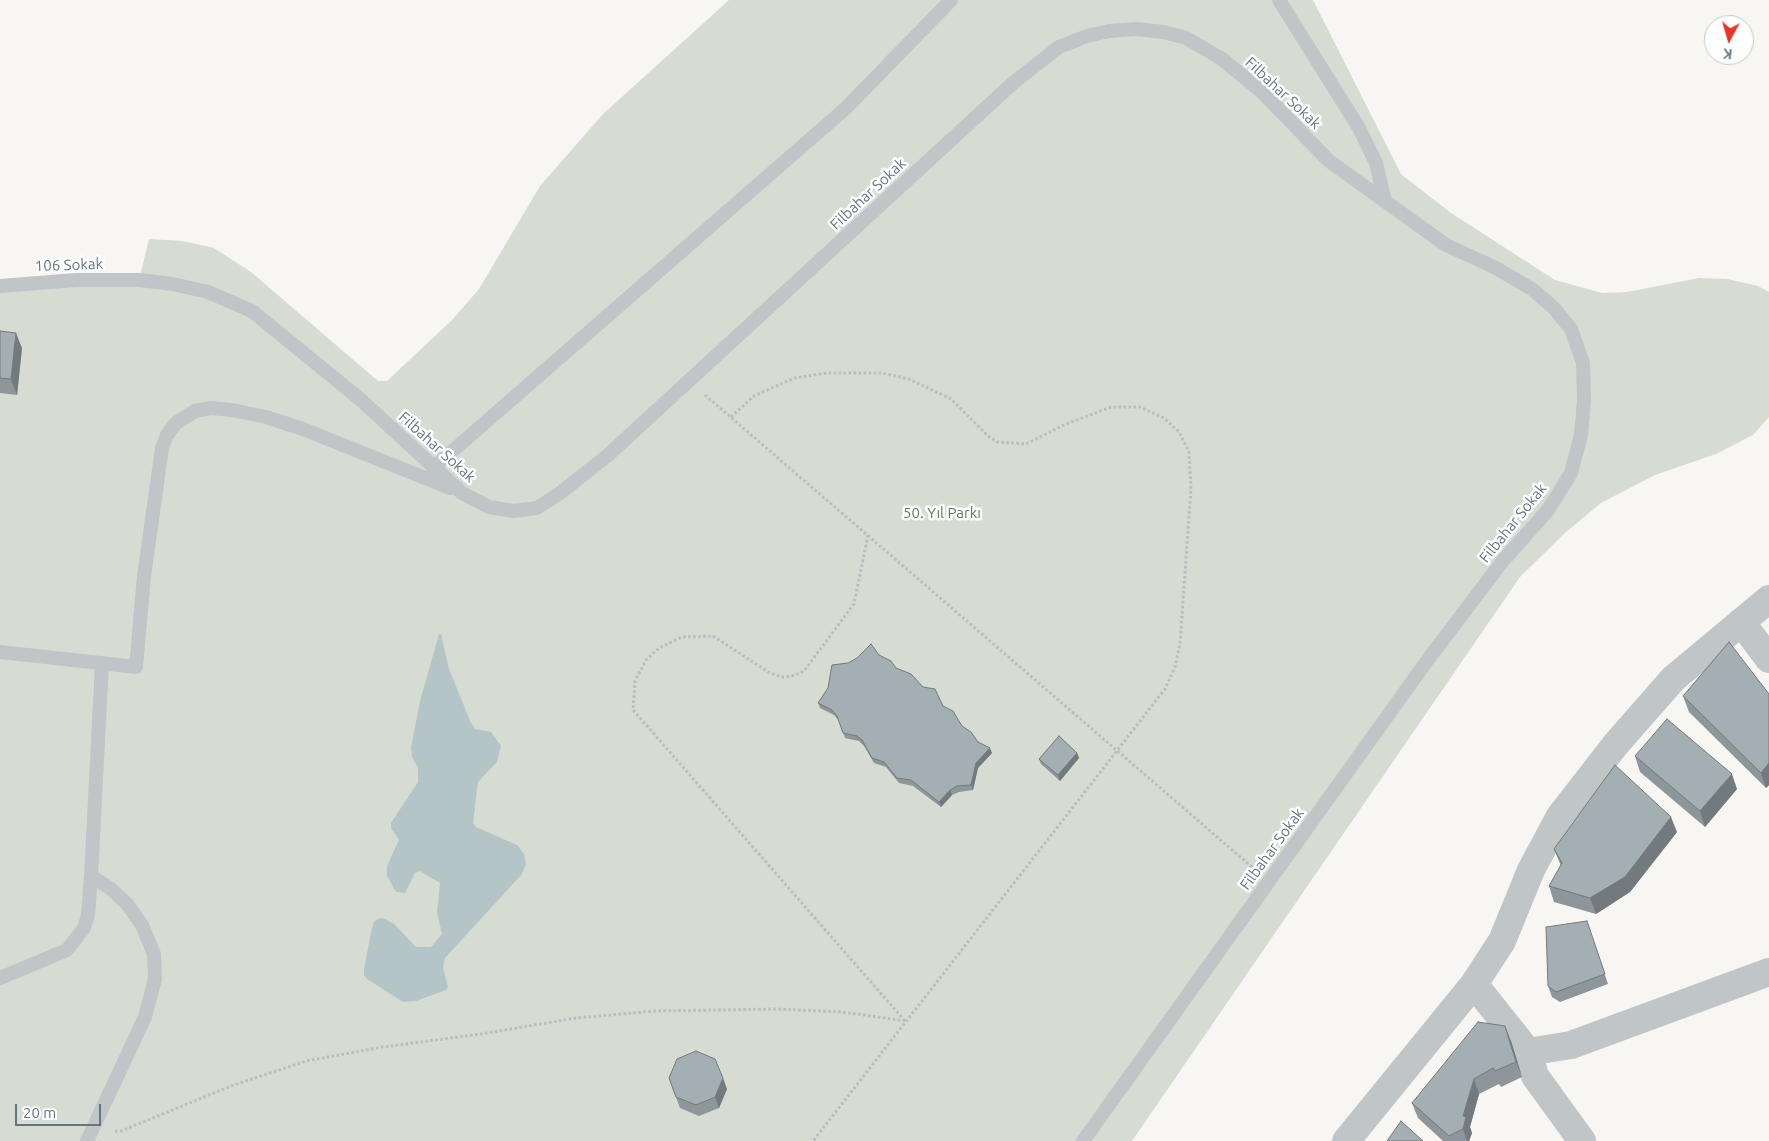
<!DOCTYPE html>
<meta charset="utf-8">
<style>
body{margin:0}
#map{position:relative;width:1769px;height:1141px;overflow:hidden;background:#f7f6f3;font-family:Ubuntu,sans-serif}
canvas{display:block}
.north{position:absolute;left:1704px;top:15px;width:50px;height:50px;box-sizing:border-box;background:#fff;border:1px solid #c0c8cb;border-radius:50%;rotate:186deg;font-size:14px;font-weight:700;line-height:20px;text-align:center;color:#62767e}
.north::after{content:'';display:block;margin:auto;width:18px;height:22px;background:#e23628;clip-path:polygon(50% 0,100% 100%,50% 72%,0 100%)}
.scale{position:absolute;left:15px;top:1104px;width:86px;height:22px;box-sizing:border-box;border:2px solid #62767e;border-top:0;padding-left:6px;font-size:15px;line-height:18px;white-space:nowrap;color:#62767e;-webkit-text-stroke:4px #fff;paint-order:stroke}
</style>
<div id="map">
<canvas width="1769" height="1141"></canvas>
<div class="north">K</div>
<div class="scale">20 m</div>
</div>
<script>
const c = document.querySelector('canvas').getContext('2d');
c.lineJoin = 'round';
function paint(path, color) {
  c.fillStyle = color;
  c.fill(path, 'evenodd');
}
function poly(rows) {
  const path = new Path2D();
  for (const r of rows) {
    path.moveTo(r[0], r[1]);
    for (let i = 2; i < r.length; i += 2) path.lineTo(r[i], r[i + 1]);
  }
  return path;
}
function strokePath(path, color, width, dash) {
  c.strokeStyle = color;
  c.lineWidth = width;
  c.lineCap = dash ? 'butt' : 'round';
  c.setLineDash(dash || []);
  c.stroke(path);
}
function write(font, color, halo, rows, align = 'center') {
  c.font = font + ' Ubuntu,sans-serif';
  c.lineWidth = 5;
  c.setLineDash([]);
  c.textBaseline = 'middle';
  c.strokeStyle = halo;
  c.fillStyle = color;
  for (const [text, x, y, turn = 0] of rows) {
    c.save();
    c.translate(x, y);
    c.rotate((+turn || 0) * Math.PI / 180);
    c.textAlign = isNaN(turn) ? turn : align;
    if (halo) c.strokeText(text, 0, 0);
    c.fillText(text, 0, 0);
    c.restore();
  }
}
const green = poly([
 [729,0,1313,0,1401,174,1451,213,1555,280,1602,293,1627,292,1699,278,1727,279,1758,286,1769,292,1769,417,1753,435,1716,454,1655,475,1601,503,1566,532,1520,577,1132,1141,0,1141,0,286,139,280,149,239,183,241,214,248,251,272,378,381,387,381,453,319,479,289,540,186,603,114]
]);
const water = poly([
 [439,634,441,634,449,669,471,723,475,729,491,732,501,746,497,762,478,782,473,823,476,827,517,845,524,854,526,864,522,874,445,958,443,967,448,987,446,990,416,1001,403,1002,367,979,364,975,364,969,372,928,374,922,378,919,383,918,394,924,416,947,431,947,442,934,437,912,440,883,420,871,415,873,405,893,396,892,387,876,387,866,399,840,391,828,391,823,418,782,418,768,412,757,411,748,420,701]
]);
const path = poly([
 [705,395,1253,868],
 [731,417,754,396,794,378,827,373,882,373,909,379,951,399,988,436,998,442,1026,444,1066,424,1111,407,1140,407,1164,418,1179,432,1189,452,1191,489,1180,644,1175,667,1165,689,813,1141],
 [868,535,854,604,804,671,792,676,782,677,770,673,713,636,682,637,659,648,646,660,635,681,633,710,905,1021],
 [115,1131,121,1131,231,1086,306,1061,383,1047,481,1034,576,1018,655,1011,777,1009,842,1012,906,1021]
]);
const lane = poly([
 [1279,0,1359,128,1376,163,1385,201],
 [0,286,76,280,140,280,173,284,208,292,252,311,361,400,462,493,489,507,514,511,537,508,560,493,607,456,1013,83,1059,47,1087,36,1109,31,1136,29,1164,32,1186,38,1222,59,1262,92,1329,161,1446,245,1494,267,1532,289,1554,308,1571,329,1583,363,1584,401,1581,435,1571,473,1548,510,1502,562,1429,658,1083,1141],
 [433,468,846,108,951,0],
 [0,652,136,667,144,576,162,448,167,435,176,423,195,411,211,408,232,410,266,417,303,429,450,488],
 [0,978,67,950,84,928,88,915,91,876,102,664],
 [87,1141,145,1017,155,979,154,954,142,925,127,904,111,889,91,876]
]);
const street = poly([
 [1741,622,1769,659],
 [1474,984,1528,1052,1571,1045,1769,972],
 [1528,1052,1535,1076,1582,1141],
 [1346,1141,1474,984,1502,941,1531,870,1560,816,1616,744,1673,679,1769,599]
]);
const wall = poly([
 [0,331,22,348,17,395,0,393],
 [879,655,896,668,923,687,943,706,962,726,978,742,992,753,978,768,973,790,959,792,952,795,941,807,913,786,899,783,886,767,874,763,864,746,859,741,845,738,839,721,834,715,820,708,818,703,848,663],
 [1769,694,1769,785,1766,788,1689,712,1683,696],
 [1077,753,1079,758,1060,781,1041,764,1039,759],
 [1635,756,1737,789,1705,827,1640,772],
 [1677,832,1630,892,1596,914,1554,902,1549,886,1561,866,1554,849],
 [1587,921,1608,984,1560,1002,1552,997,1548,986],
 [1511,1041,1522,1077,1501,1087,1499,1084,1479,1094,1470,1127,1472,1133,1469,1141,1443,1141,1418,1118,1412,1103],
 [669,1078,727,1089,719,1108,699,1116,680,1108]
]);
const shadedWall = poly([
 [16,333,22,348,17,395,11,379],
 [990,748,992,753,978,768,973,790,971,785,976,763],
 [1077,753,1079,758,1060,781,1058,775],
 [1769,763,1769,785,1766,788,1761,773],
 [1732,774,1737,789,1705,827,1700,811],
 [950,790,952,795,941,807,939,802],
 [1671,817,1677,832,1630,892,1596,914,1590,898],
 [1505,1026,1511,1041,1522,1077,1516,1062],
 [723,1078,727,1089,719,1108,715,1097],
 [1474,1079,1479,1094,1470,1127,1472,1133,1469,1141,1467,1141,1463,1129,1463,1116]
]);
const building = poly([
 [0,331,16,333,11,379,0,378,0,331],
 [1729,642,1769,694,1769,763,1761,773,1683,696,1729,642],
 [871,644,879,655,891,661,896,668,911,674,923,687,935,689,943,706,953,711,962,726,971,732,978,742,990,748,976,763,971,785,957,786,950,790,939,802,911,780,897,778,884,762,872,758,862,740,857,736,843,733,837,716,832,710,818,703,828,688,832,665,848,663,857,658,871,644],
 [1667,719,1732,774,1700,811,1635,756,1667,719],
 [1059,736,1077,753,1058,775,1039,759,1059,736],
 [1615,765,1671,817,1625,877,1590,898,1549,886,1562,863,1554,849,1615,765],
 [1587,921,1605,974,1556,992,1548,986,1546,927,1587,921],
 [1478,1022,1505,1026,1516,1062,1495,1071,1493,1068,1474,1079,1463,1116,1466,1117,1463,1129,1449,1136,1412,1103,1478,1022],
 [696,1051,715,1059,723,1078,715,1097,696,1105,676,1097,669,1078,677,1059,696,1051],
 [1401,1121,1423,1141,1387,1141,1401,1121]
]);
const streetNames = [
 ["Filbahar Sokak",1283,93,43],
 ["Filbahar Sokak",868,194,-43],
 ["106 Sokak",69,265,-2],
 ["Filbahar Sokak",437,447,42],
 ["Filbahar Sokak",1513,523,-51],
 ["Filbahar Sokak",1272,849,-54]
];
const parkNames = [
 ["50. Yıl Parkı",942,513]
];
paint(green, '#d7dcd2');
paint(water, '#b5c4c6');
strokePath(path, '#babdbf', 3, [2.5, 2.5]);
strokePath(lane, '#c0c5c7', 14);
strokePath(street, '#c0c5c7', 28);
paint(wall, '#8d969a');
paint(shadedWall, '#737a7d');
paint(building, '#a4afb3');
strokePath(building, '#737a7d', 1);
write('15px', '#62767e', '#fff', streetNames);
write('15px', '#687660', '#fff', parkNames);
</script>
